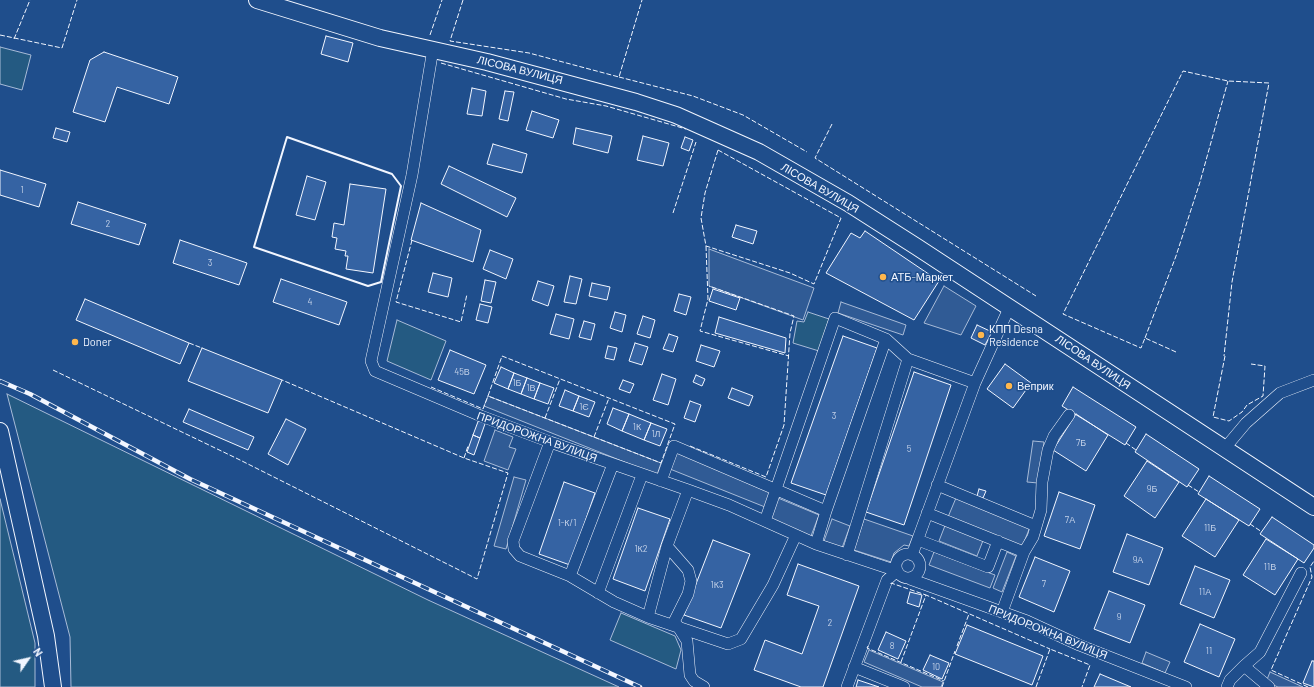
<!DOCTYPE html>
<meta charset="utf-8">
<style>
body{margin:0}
#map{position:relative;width:1314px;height:687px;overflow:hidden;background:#1f4e8c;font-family:Barlow,sans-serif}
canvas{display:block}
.north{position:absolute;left:8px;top:639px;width:40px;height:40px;-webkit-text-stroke:3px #1f4e8c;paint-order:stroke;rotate:56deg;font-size:11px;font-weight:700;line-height:16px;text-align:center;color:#f2f6ff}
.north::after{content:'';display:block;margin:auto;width:14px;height:18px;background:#f2f6ff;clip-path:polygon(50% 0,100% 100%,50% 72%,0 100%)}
</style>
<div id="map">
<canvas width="1314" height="687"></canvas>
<div class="north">N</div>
</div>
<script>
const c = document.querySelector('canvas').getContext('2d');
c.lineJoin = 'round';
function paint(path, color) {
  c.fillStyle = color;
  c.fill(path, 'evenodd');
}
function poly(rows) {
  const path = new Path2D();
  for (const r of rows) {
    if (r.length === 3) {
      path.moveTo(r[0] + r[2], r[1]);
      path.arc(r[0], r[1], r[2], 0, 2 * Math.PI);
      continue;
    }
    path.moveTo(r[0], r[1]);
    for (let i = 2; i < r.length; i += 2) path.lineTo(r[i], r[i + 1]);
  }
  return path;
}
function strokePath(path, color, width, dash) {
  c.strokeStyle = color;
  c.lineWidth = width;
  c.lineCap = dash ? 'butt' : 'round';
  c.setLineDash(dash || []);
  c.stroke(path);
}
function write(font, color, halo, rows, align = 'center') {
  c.font = font + ' Barlow,sans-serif';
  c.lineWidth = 3;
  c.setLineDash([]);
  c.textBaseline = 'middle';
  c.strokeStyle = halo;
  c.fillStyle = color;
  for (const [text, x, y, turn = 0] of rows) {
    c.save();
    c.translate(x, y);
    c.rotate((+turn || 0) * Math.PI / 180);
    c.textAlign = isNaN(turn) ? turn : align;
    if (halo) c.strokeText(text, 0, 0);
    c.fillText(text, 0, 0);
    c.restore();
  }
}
const green = poly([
 [0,47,31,55,22,90,0,84,0,47],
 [808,312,829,319,819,351,793,343,797,321,804,322,808,312],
 [397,320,446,341,431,380,387,361,397,320],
 [7,394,428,600,619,687,71,687,70,637,7,394],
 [0,499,35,643,35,687,0,687,0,499],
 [621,613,675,636,681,650,676,669,610,640,621,613]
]);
const parking = poly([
 [709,249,814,288,803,320,709,286,709,249],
 [944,286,976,306,961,335,924,323,944,286],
 [841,302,906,325,903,335,838,313,841,302],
 [488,396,661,463,657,475,484,406,488,396],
 [495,430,513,437,509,447,516,449,508,470,484,461,495,430],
 [1033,441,1044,442,1038,483,1027,482,1033,441],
 [677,451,772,489,765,507,670,469,677,451],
 [514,477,526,480,506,549,494,546,514,477],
 [778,498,819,515,811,536,770,519,778,498],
 [956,498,1030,527,1022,547,948,517,956,498],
 [832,519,850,526,842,548,824,541,832,519],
 [864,519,913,536,909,546,904,545,894,553,891,562,854,550,864,519],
 [946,523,984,538,977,556,939,541,946,523],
 [934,552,995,575,990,588,929,565,934,552],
 [1007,552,1016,556,1002,592,993,588,1007,552],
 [869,650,943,682,941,687,922,687,864,662,869,650],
 [1146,652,1170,662,1165,673,1142,663,1146,652],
 [1270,672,1303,687,1278,687,1266,682,1270,672]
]);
const building = poly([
 [326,36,353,43,348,62,321,54,326,36],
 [104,52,178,77,169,104,117,87,105,122,73,112,90,60,104,52],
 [472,88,486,91,482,116,467,114,472,88],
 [505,91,514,92,508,121,499,119,505,91],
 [532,111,559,120,553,138,526,130,532,111],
 [56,128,70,132,67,142,53,138,56,128],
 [576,128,612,136,608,153,573,144,576,128],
 [643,136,669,143,663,166,637,160,643,136],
 [685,137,693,140,689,151,681,148,685,137],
 [493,144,527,154,522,173,487,164,493,144],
 [449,166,516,198,507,217,441,184,449,166],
 [0,170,46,184,39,207,0,195,0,170],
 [307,176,326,182,315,220,296,215,307,176],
 [350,184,386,189,373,273,346,269,348,256,345,256,346,251,335,249,337,238,332,237,334,223,344,225,350,184],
 [78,202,146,224,139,245,71,224,78,202],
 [421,203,481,230,473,262,411,240,421,203],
 [736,225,757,231,753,244,732,237,736,225],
 [865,231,939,281,914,320,826,273,851,233,860,238,865,231],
 [180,240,247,263,239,285,173,263,180,240],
 [490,250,513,259,506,279,483,269,490,250],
 [433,273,452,278,448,297,428,292,433,273],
 [570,276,582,279,576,304,564,302,570,276],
 [281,279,347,302,339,325,273,302,281,279],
 [485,280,496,282,491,303,481,301,485,280],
 [538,281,554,286,548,306,532,300,538,281],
 [592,283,610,287,607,300,589,296,592,283],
 [713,289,740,298,736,310,709,301,713,289],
 [679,294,691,297,686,315,674,311,679,294],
 [85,299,189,343,180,364,76,320,85,299],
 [480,304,492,307,488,323,476,320,480,304],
 [615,312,626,315,622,332,610,328,615,312],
 [556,314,574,319,569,339,550,334,556,314],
 [643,316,655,320,650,338,637,334,643,316],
 [719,317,786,338,785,353,715,333,719,317],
 [584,321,595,324,591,340,579,337,584,321],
 [977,325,992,332,985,345,971,338,977,325],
 [669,334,678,337,673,352,663,349,669,334],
 [843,336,877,348,826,495,791,483,843,336],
 [635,343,648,347,642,365,629,361,635,343],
 [701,345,720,351,714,367,696,361,701,345],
 [608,346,617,348,614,360,605,358,608,346],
 [202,348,282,380,268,413,188,381,202,348],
 [450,350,486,365,474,394,438,380,450,350],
 [1005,364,1031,383,1013,408,987,389,1005,364],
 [501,367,514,373,508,389,494,383,501,367],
 [914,372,951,385,904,525,866,512,914,372],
 [514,373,527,378,521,394,508,389,514,373],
 [662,374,676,379,668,405,653,400,662,374],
 [696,375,705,379,702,386,693,382,696,375],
 [527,378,540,383,534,399,521,394,527,378],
 [623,380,634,384,630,393,619,389,623,380],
 [540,383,554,388,548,404,534,399,540,383],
 [1073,387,1136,427,1125,445,1062,406,1073,387],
 [732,388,753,396,749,406,728,398,732,388],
 [565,390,579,396,573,411,559,406,565,390],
 [579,396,595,402,589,417,573,411,579,396],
 [690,401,701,405,695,422,684,418,690,401],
 [613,408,629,414,622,431,607,424,613,408],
 [189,409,254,437,248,450,183,422,189,409],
 [629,414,651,423,644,440,622,431,629,414],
 [1076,414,1108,435,1086,471,1053,450,1076,414],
 [286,419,306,429,288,465,268,454,286,419],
 [479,419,486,421,480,438,473,435,479,419],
 [651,423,667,429,660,446,644,440,651,423],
 [1146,434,1199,469,1187,487,1135,452,1146,434],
 [473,435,480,438,474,455,467,452,473,435],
 [1147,461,1179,482,1155,518,1124,496,1147,461],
 [1209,476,1260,509,1249,526,1198,494,1209,476],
 [564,482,595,493,570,565,539,554,564,482],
 [979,489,986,491,983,498,977,496,979,489],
 [1059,492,1095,505,1080,549,1044,536,1059,492],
 [1206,499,1239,520,1215,557,1182,536,1206,499],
 [638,508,670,519,645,591,613,579,638,508],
 [1272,517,1314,545,1314,548,1304,563,1260,534,1272,517],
 [1127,534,1163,548,1149,585,1113,572,1127,534],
 [1266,539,1298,559,1275,595,1243,575,1266,539],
 [713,540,750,554,721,628,684,615,713,540],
 [1035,557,1070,571,1054,612,1019,597,1035,557],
 [798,564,859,586,823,687,801,687,754,670,765,640,802,654,819,606,787,595,798,564],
 [1195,566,1230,580,1214,618,1180,604,1195,566],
 [1109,591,1145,605,1130,643,1094,629,1109,591],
 [910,592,922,595,919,607,907,603,910,592],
 [1200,624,1235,639,1219,677,1184,662,1200,624],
 [967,625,1043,656,1032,685,955,654,967,625],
 [886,632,906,641,898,659,878,650,886,632],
 [930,655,949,663,942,679,923,670,930,655],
 [1312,661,1314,661,1314,687,1303,683,1312,661],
 [1100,674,1131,687,1094,687,1100,674],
 [858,680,879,687,856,687,858,680]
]);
const street = poly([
 [433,49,412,175,371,361,375,371,481,416,550,442,688,490,729,505,816,544,897,571],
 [550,442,513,541,514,549,520,556,570,576,614,602,648,617,667,546,688,490],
 [1225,448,1246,423,1280,393,1314,380],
 [661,481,674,446,826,511,816,544],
 [937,485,1036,526],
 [826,511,886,339],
 [927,513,1024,552],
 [765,521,835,318,886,339,908,359,975,383],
 [918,540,988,567,998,541],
 [667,546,688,570,691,581,688,594,673,624],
 [908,566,12],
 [847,555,908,359],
 [912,555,975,383,1010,306],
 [570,576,613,464],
 [910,579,1027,621,1079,645,1186,687],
 [598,593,642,475],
 [1002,612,1024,552,1033,537,1041,510,1042,482,1048,450,1054,436,1069,415],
 [648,617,728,644,741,639,773,585,796,535],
 [677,625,687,641,690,675,694,681,704,687],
 [1244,666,1260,652,1301,573],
 [854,667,904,687],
 [847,687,887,580,897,571],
 [1227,687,1230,680,1244,666,1269,687]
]);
const secondary = poly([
 [257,0,380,38,487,62,636,102,676,115,759,152,848,203,917,247,1314,507],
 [0,431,46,636,53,687]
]);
const rail = poly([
 [0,381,30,394,190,479,640,687]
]);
const fence = poly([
 [463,0,450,41,529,53,619,77,642,0],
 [0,35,62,48,77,0],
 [430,35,442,0],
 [14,39,30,0],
 [441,63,566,99,606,106,686,129],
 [619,77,693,96,743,115,807,152],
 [832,124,815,158,1036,296],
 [718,150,841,218,814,284,790,273,706,246,701,218,705,193,718,150],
 [673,213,696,142],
 [412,240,396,302,461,322,467,294],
 [706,246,708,299,700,331,789,356],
 [1145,338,1176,256,1200,182,1228,81],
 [189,343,202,348],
 [1176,352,1145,338,1141,348,1063,314,1183,71,1228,81,1269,83,1232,282,1224,356],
 [502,356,675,424,661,463,488,396,502,356],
 [1225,356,1213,417,1229,421,1242,412,1247,405,1263,396,1265,366,1251,364],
 [53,370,238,459,477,579,508,473,464,458,282,380],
 [431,387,483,409,488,396],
 [545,418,560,379],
 [594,437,609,398],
 [1126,443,1136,450],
 [690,446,766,477,784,425,790,333,794,316,709,286],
 [464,458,468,446],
 [1188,485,1199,492],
 [1250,524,1262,532],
 [891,584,891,583,926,595],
 [868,646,867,648,944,681],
 [957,646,969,614],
 [901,662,926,595,1050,649],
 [942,687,955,651],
 [1036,687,1050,649,1090,665,1082,687],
 [1308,687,1271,670,1312,577,1310,567,1314,561]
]);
const wall = poly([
 [287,137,392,174,401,186,381,282,368,286,254,247,287,137]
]);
const markers = [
 [883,277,4,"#ffb74d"],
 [981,335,4,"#ffb74d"],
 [75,342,4,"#ffb74d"],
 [1009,386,4,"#ffb74d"]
];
const numberNames = [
 ["1",22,190],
 ["2",108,224],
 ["3",210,263],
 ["4",310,302],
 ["45В",462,372],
 ["1Б",517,383],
 ["1В",531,388],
 ["1Є",584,407],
 ["3",834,416],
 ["1К",637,427],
 ["1Л",656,434],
 ["7Б",1081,443],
 ["5",909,449],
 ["9Б",1152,489],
 ["7А",1070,520],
 ["1-К/1",567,523],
 ["11Б",1210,528],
 ["1К2",641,549],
 ["9А",1138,560],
 ["11В",1270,567],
 ["7",1044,584],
 ["1К3",717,585],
 ["11А",1205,592],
 ["9",1119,617],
 ["2",830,623],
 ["8",892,646],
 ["11",1209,651],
 ["10",936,667]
];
const streetNames = [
 ["ЛІСОВА ВУЛИЦЯ",520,70,14],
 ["ЛІСОВА ВУЛИЦЯ",820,188,30],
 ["ЛІСОВА ВУЛИЦЯ",1093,362,34],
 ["ПРИДОРОЖНА ВУЛИЦЯ",537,437,20],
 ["ПРИДОРОЖНА ВУЛИЦЯ",1048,632,22]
];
const poiNames = [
 ["АТБ-Маркет",891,277],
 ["КПП Desna",989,329],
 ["Residence",989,342],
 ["Doner",83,342],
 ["Веприк",1017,386]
];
paint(green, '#245a82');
strokePath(green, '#a8bbd7', 1);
paint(parking, '#305b95');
strokePath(parking, '#a8bbd7', 1);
paint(building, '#3563a3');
strokePath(building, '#f2f6ff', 1);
strokePath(street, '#f2f6ff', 12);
strokePath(secondary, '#f2f6ff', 18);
strokePath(street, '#1f4e8c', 11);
strokePath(secondary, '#1f4e8c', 16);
strokePath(rail, '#f2f6ff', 4.5);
strokePath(rail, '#1f4e8c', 3, [9]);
strokePath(fence, '#f2f6ff', 1, [5, 2]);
strokePath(wall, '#f2f6ff', 2);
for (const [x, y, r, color] of markers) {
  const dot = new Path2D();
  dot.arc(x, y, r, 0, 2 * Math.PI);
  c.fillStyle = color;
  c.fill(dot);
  strokePath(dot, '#1f4e8c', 1.5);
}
write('9px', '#c3d1e8', null, numberNames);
write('11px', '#f2f6ff', '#1f4e8c', streetNames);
write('11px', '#f2f6ff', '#1f4e8c', poiNames, 'left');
</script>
